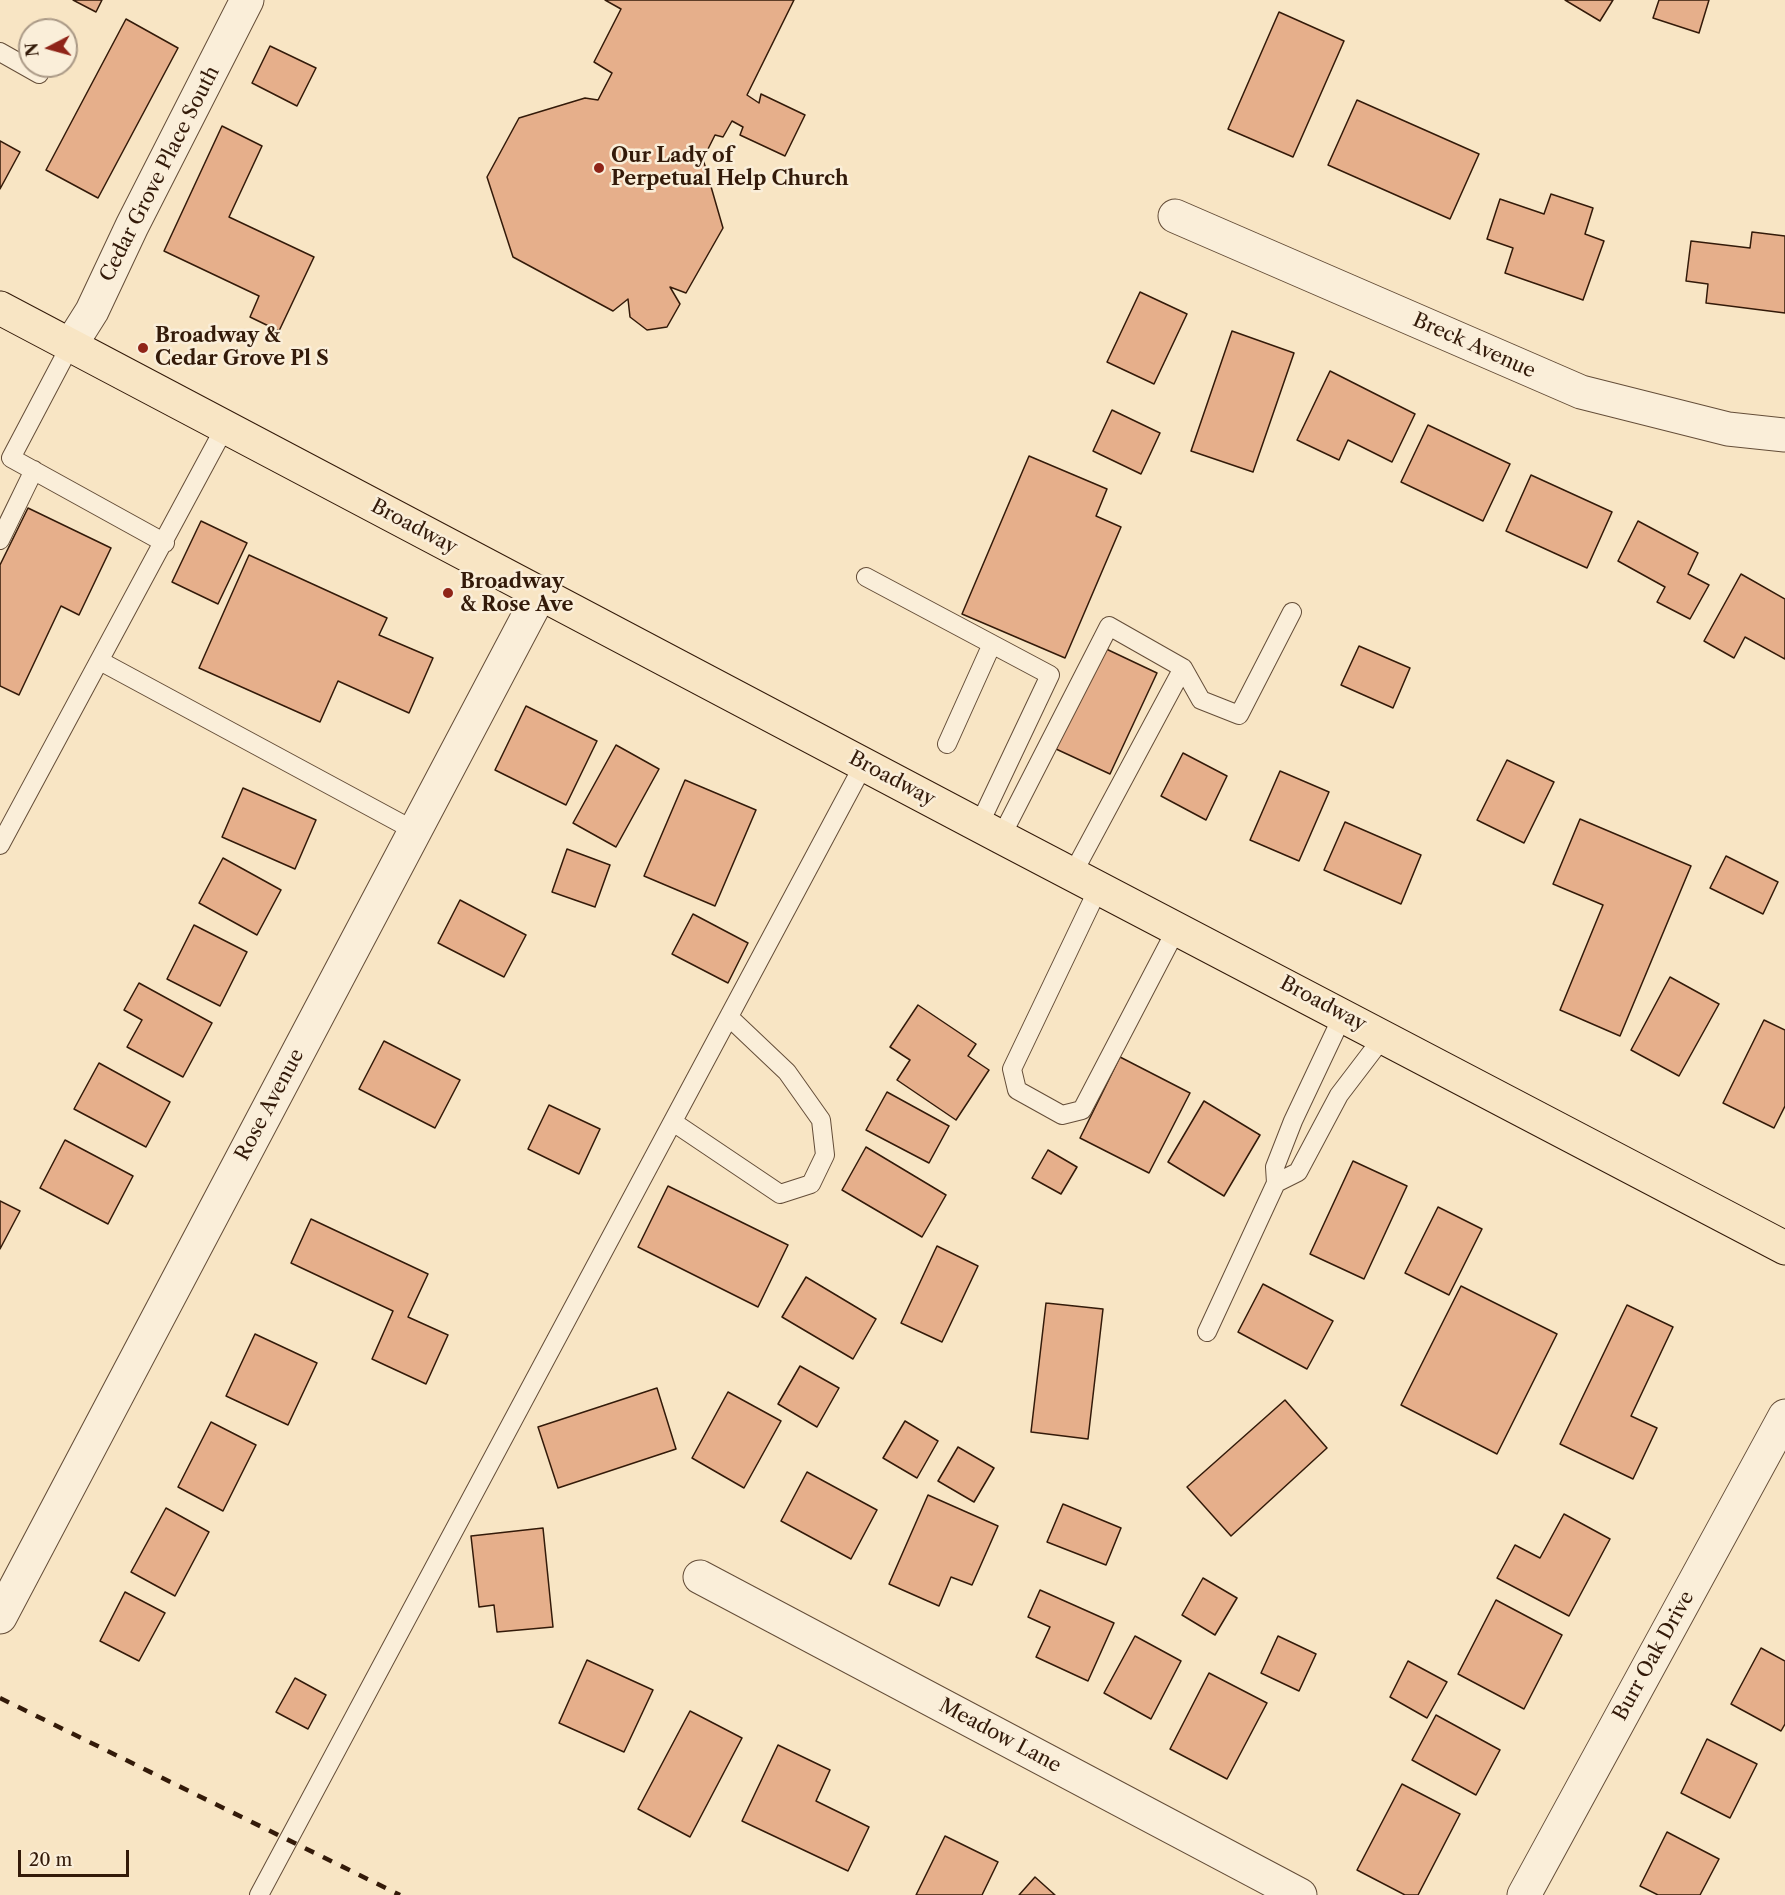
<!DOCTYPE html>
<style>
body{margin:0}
#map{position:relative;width:1785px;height:1895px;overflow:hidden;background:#f8e5c4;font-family:"Libre Caslon Text",serif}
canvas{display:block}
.north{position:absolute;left:18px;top:18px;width:60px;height:60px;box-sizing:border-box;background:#faeed9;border:2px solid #aa9986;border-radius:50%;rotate:264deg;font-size:16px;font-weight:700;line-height:24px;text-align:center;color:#331a09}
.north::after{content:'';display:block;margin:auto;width:21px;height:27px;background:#8f2418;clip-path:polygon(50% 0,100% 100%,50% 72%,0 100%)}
.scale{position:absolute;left:18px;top:1850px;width:111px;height:27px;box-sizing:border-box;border:3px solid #331a09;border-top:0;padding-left:8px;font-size:18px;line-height:21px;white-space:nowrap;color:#331a09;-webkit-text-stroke:4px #faeed9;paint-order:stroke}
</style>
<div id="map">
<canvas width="1785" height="1895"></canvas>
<div class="north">N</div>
<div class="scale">20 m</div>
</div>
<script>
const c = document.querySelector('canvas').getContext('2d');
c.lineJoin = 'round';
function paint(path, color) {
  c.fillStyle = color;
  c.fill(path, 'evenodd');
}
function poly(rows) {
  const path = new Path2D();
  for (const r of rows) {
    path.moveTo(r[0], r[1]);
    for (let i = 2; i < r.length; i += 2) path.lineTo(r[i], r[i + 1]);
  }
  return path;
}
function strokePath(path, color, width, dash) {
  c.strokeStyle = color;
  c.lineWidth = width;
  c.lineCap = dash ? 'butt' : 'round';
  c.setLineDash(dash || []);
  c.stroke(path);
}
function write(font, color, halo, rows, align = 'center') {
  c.font = font + ' "Libre Caslon Text",serif';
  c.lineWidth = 5;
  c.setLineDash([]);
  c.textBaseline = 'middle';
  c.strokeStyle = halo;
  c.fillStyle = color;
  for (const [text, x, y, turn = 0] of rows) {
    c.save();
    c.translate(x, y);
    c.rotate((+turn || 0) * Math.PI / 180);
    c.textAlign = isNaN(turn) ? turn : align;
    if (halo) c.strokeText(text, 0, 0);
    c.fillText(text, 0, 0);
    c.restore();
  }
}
const building = poly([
 [73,0,102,0,96,12,73,0],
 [605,0,794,0,747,95,759,103,761,94,805,115,785,156,740,135,743,127,732,121,723,137,715,135,703,159,723,228,686,293,670,287,680,304,667,327,647,330,630,317,628,299,613,311,513,257,487,177,519,118,585,98,598,100,612,73,594,62,621,9,605,0],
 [1565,0,1613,0,1600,21,1565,0],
 [1659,0,1709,0,1699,33,1653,18,1659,0],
 [1279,12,1344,41,1293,157,1228,129,1279,12],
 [126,19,178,48,98,198,46,170,126,19],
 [270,46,316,68,297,106,252,83,270,46],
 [1357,100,1479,154,1450,219,1328,165,1357,100],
 [222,126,262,146,229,217,314,257,279,331,250,317,259,296,164,251,222,126],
 [0,141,20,152,0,189,0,141],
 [1551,194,1593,208,1585,234,1604,241,1583,300,1505,273,1513,248,1487,239,1500,199,1544,214,1551,194],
 [1752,232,1785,236,1785,313,1706,303,1708,284,1686,281,1691,241,1750,248,1752,232],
 [1140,292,1187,314,1154,384,1107,362,1140,292],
 [1232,331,1294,353,1253,472,1191,451,1232,331],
 [1330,371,1415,414,1392,462,1348,440,1339,460,1297,440,1330,371],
 [1112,410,1160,433,1141,474,1093,451,1112,410],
 [1428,425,1510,464,1483,521,1401,482,1428,425],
 [1029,456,1107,489,1096,516,1121,527,1065,658,962,614,1029,456],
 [1531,475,1612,512,1587,568,1506,531,1531,475],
 [28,508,111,548,79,615,61,606,19,695,0,686,0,565,28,508],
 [201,521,247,543,218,604,172,582,201,521],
 [1638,521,1698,553,1688,574,1709,585,1690,619,1657,602,1665,587,1618,561,1638,521],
 [249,555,387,618,379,635,433,658,409,713,338,681,320,722,199,668,249,555],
 [1741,574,1785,599,1785,659,1745,637,1734,658,1704,641,1741,574],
 [1359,646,1410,668,1393,708,1341,685,1359,646],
 [1102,647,1157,673,1110,774,1056,749,1102,647],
 [526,706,597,741,566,805,495,770,526,706],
 [616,745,659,769,616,847,573,823,616,745],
 [1183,753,1227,776,1206,820,1161,796,1183,753],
 [1507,760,1554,782,1524,843,1477,820,1507,760],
 [1280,771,1329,792,1299,861,1250,840,1280,771],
 [685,780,756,810,715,906,644,876,685,780],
 [243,788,316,820,295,869,222,837,243,788],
 [1580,819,1691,866,1620,1036,1560,1010,1603,905,1553,884,1580,819],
 [1345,822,1421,855,1401,904,1324,870,1345,822],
 [567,849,610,865,595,907,552,892,567,849],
 [1726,856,1778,882,1763,914,1710,888,1726,856],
 [223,858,281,890,257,935,199,903,223,858],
 [460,900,526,935,504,977,438,943,460,900],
 [693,914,748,943,728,983,672,954,693,914],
 [194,925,247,952,220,1006,167,979,194,925],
 [1670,977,1719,1004,1679,1076,1631,1050,1670,977],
 [139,983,212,1023,183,1077,127,1047,142,1020,124,1010,139,983],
 [918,1005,976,1044,968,1056,989,1070,956,1120,897,1080,910,1060,890,1047,918,1005],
 [1764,1020,1785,1030,1785,1106,1774,1128,1723,1103,1764,1020],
 [384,1041,460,1080,435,1128,359,1089,384,1041],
 [1120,1057,1190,1093,1149,1173,1080,1138,1120,1057],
 [99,1063,170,1102,146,1147,74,1109,99,1063],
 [887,1092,949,1126,929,1163,866,1130,887,1092],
 [1204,1101,1260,1135,1224,1196,1168,1162,1204,1101],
 [549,1105,600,1129,579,1174,528,1149,549,1105],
 [65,1140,133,1176,108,1224,40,1188,65,1140],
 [866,1147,946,1195,922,1237,842,1190,866,1147],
 [1048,1150,1077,1167,1061,1194,1032,1178,1048,1150],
 [1353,1161,1407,1186,1364,1279,1310,1254,1353,1161],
 [668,1186,788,1245,758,1307,638,1247,668,1186],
 [0,1201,20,1211,0,1249,0,1201],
 [1438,1207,1482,1229,1449,1295,1405,1273,1438,1207],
 [311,1219,428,1274,408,1317,448,1335,426,1384,372,1359,393,1311,291,1263,311,1219],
 [937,1246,978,1266,942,1342,901,1323,937,1246],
 [806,1277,876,1319,853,1359,782,1317,806,1277],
 [1263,1284,1333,1321,1307,1369,1238,1332,1263,1284],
 [1461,1286,1557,1334,1497,1454,1401,1405,1461,1286],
 [1046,1303,1103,1309,1088,1439,1031,1432,1046,1303],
 [1627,1305,1673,1327,1631,1416,1657,1428,1633,1479,1560,1444,1627,1305],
 [255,1334,317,1363,288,1425,226,1396,255,1334],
 [800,1366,839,1388,817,1427,778,1404,800,1366],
 [657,1388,676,1449,558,1488,538,1427,657,1388],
 [728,1392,781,1421,744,1488,692,1458,728,1392],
 [1285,1400,1327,1448,1231,1536,1187,1487,1285,1400],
 [905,1421,938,1441,917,1478,883,1458,905,1421],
 [211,1422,256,1445,223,1511,178,1487,211,1422],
 [958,1447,994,1468,974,1502,938,1481,958,1447],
 [807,1472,877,1510,851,1559,781,1521,807,1472],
 [928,1495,998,1526,972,1585,951,1577,939,1606,889,1584,928,1495],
 [1063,1504,1121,1528,1106,1565,1047,1542,1063,1504],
 [166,1508,209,1532,175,1596,131,1572,166,1508],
 [1564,1514,1610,1539,1569,1616,1497,1578,1515,1545,1540,1558,1564,1514],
 [543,1528,553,1627,497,1632,494,1605,479,1607,471,1536,543,1528],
 [1203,1578,1237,1598,1215,1635,1182,1615,1203,1578],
 [1040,1590,1114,1623,1088,1681,1036,1657,1050,1627,1028,1617,1040,1590],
 [125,1592,165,1613,139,1661,100,1641,125,1592],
 [1496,1600,1562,1635,1524,1709,1458,1674,1496,1600],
 [1135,1636,1181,1661,1151,1719,1104,1693,1135,1636],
 [1278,1636,1316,1654,1299,1691,1261,1673,1278,1636],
 [1761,1648,1785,1661,1785,1724,1781,1731,1731,1704,1761,1648],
 [587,1660,653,1690,624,1752,559,1723,587,1660],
 [1408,1661,1447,1682,1427,1718,1390,1697,1408,1661],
 [1209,1673,1267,1703,1227,1779,1170,1749,1209,1673],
 [295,1678,326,1695,308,1729,276,1712,295,1678],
 [690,1711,742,1738,690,1837,638,1809,690,1711],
 [1436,1715,1500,1750,1476,1795,1412,1760,1436,1715],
 [1707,1739,1757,1764,1730,1818,1681,1793,1707,1739],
 [778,1745,830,1770,816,1801,869,1827,848,1871,742,1821,778,1745],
 [1402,1784,1460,1814,1418,1895,1405,1895,1357,1870,1402,1784],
 [1667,1832,1719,1859,1700,1895,1658,1895,1640,1886,1667,1832],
 [945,1836,998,1862,982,1895,916,1895,945,1836],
 [1035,1877,1055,1895,1019,1895,1035,1877]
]);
const service = poly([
 [0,52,39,74],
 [70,346,11,458,165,543],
 [0,540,34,470],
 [866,577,1050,675,979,825],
 [100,661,415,831],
 [1183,668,1201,700,1239,715,1292,612],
 [947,744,992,644],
 [1001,837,1109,626,1183,668,1073,873],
 [0,845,225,427],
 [1099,887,1012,1069,1017,1090,1062,1115,1082,1110,1177,928],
 [1343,1015,1293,1121,1275,1167,1276,1183,1298,1172,1339,1095,1384,1036],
 [673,1122,780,1194,811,1184,825,1155,821,1120,787,1072,729,1017],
 [1207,1332,1276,1183],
 [259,1895,864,764]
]);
const minor = poly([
 [1175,216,1581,392,1728,429,1785,435],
 [70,346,92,311,132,226,247,0],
 [700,1577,1300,1895],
 [0,1617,540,594],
 [1524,1895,1785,1416]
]);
const primary = poly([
 [0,308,1001,837,1785,1248]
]);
const rail = poly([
 [0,1698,400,1895]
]);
const markers = [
 [599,168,6,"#8f2418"],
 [143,348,6,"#8f2418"],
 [448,593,6,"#8f2418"]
];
const poiNames = [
 ["Our Lady of",611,156],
 ["Perpetual Help Church",611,179],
 ["Broadway &",155,336],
 ["Cedar Grove Pl S",155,359],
 ["Broadway",460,582],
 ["& Rose Ave",460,605]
];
const streetNames = [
 ["Cedar Grove Place South",160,174,-63],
 ["Breck Avenue",1474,346,24],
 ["Broadway",414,527,28],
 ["Broadway",892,779,28],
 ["Broadway",1323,1004,28],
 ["Rose Avenue",270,1105,-62],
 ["Burr Oak Drive",1654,1656,-61],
 ["Meadow Lane",1000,1736,28]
];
paint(building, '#e6af8b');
strokePath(building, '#331a09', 1.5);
strokePath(service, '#644d38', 20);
strokePath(minor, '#644d38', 35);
strokePath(primary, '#331a09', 35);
strokePath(service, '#faeed9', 18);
strokePath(minor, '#faeed9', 33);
strokePath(primary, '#f8e5c4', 33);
strokePath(rail, '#331a09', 4.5, [10, 10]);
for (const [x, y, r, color] of markers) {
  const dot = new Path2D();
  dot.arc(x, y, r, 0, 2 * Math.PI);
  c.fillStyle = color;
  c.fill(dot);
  strokePath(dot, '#faeed9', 2);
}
write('bold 20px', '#331a09', '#faeed9', poiNames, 'left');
write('20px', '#331a09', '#faeed9', streetNames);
</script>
